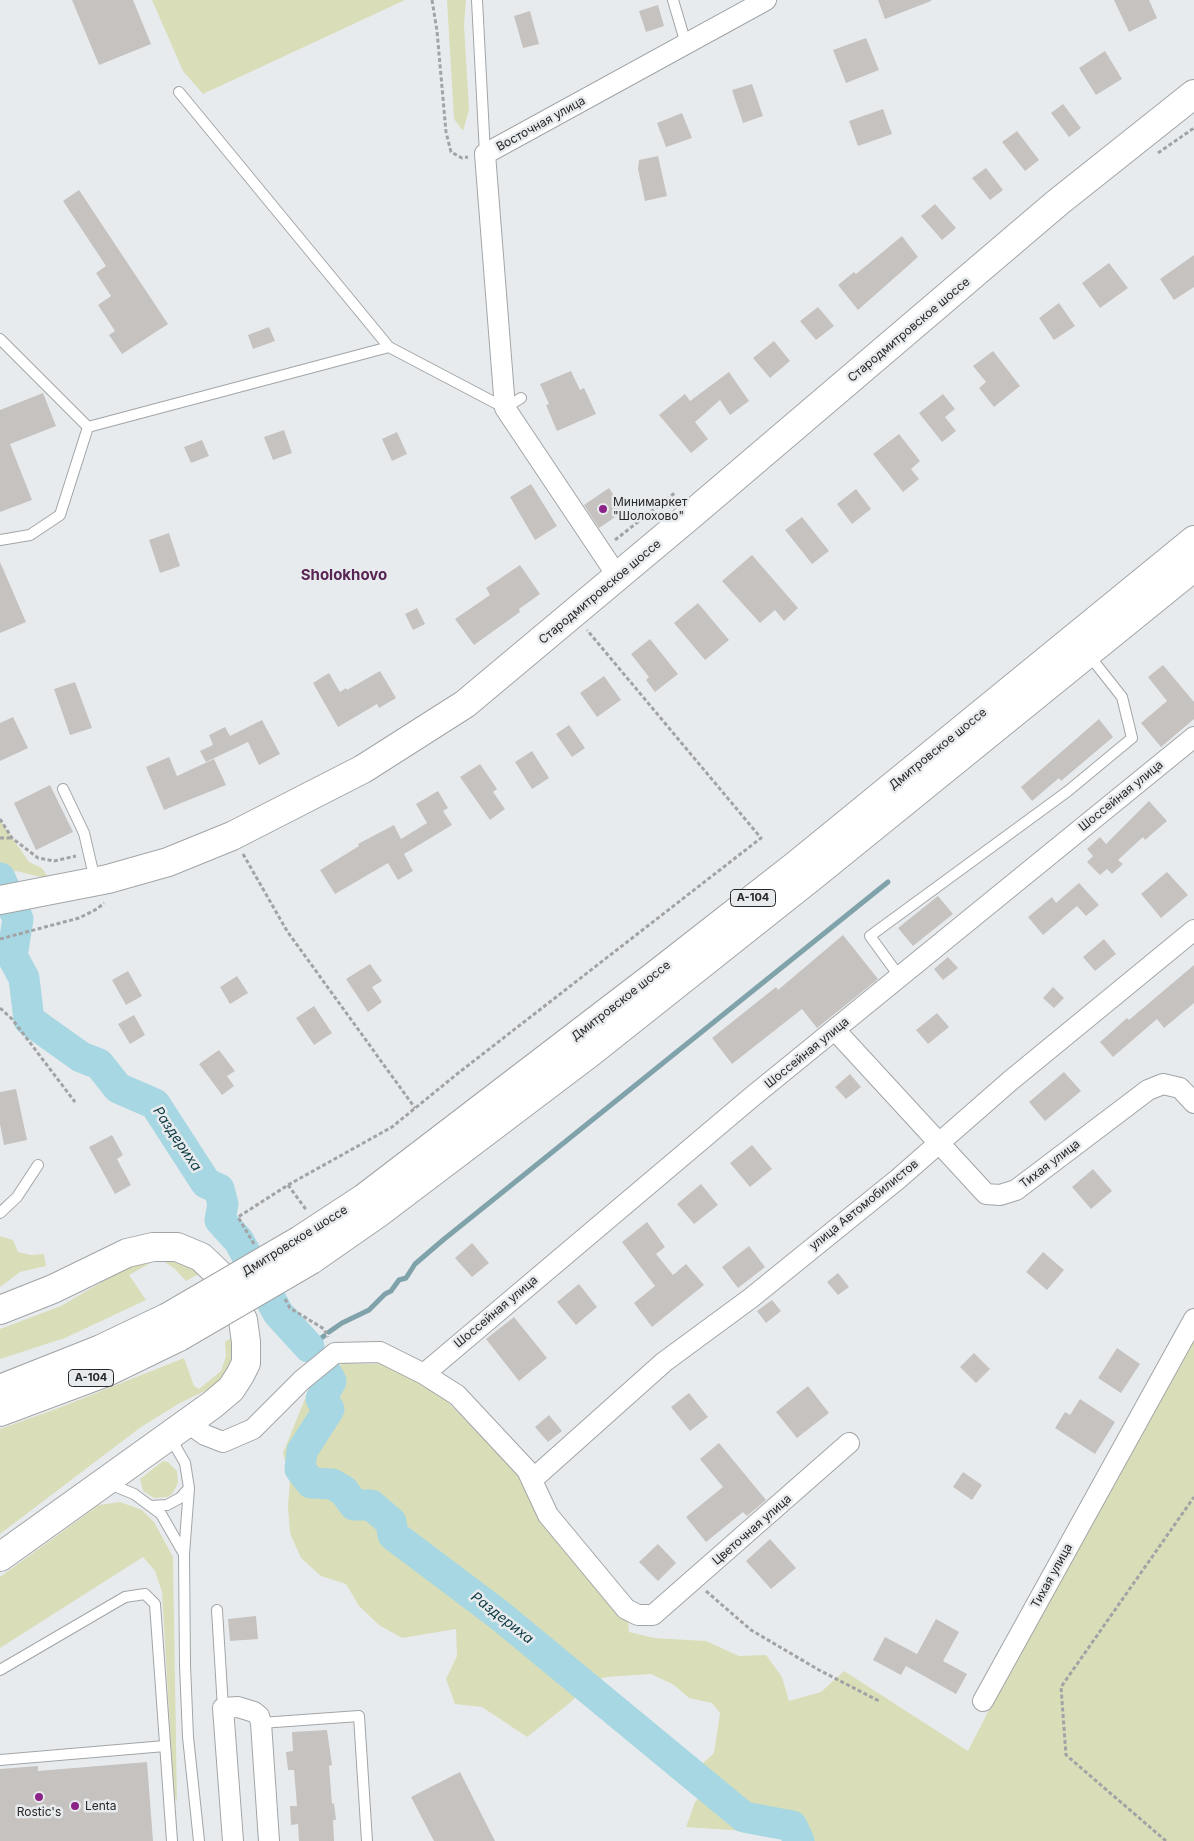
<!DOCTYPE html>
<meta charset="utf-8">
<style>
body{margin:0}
canvas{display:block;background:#e8ebed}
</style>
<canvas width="1194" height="1841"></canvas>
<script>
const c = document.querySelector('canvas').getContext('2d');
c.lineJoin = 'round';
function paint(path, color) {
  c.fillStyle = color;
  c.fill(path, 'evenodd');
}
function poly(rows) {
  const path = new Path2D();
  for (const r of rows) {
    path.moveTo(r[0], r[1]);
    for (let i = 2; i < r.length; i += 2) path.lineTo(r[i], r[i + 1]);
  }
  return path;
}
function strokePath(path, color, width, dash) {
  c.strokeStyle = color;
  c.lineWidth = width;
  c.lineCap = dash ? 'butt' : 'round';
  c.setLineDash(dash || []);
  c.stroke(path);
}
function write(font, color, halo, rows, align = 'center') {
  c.font = font + ' Inter,sans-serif';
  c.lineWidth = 5;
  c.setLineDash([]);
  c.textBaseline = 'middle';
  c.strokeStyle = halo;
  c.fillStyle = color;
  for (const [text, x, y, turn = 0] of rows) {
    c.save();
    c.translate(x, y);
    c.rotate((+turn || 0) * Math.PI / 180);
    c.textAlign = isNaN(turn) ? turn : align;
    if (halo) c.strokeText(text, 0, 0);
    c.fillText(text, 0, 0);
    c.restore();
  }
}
const green = poly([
 [152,0,405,0,203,94,183,71],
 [447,0,466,0,464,25,469,110,463,131,454,119],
 [0,820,29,862,42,868,49,879,16,871,0,874],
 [0,1236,13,1240,18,1252,31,1255,44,1254,46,1266,20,1272,0,1287],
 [162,1254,195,1269,199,1274,186,1281,174,1268,163,1261,154,1261,129,1275,146,1300,65,1338,0,1359,0,1329,61,1306,124,1269],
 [1194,1335,1194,1841,785,1841,775,1833,686,1827,695,1802,717,1779,702,1764,714,1753,720,1713,712,1703,689,1698,674,1685,651,1674,607,1677,590,1682,571,1702,527,1737,482,1707,455,1704,446,1679,457,1656,456,1629,402,1638,379,1625,359,1606,346,1584,321,1576,301,1558,290,1533,288,1507,290,1479,283,1453,313,1379,344,1363,382,1364,439,1393,518,1474,628,1617,629,1632,654,1638,706,1641,739,1656,766,1655,782,1677,789,1701,821,1692,844,1671,968,1751,1044,1602],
 [231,1338,234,1348,232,1360,228,1372,217,1385,180,1403,141,1427,0,1534,0,1429,56,1409,184,1358,194,1386,199,1389,221,1371,226,1356,225,1342],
 [163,1461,168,1462,177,1471,178,1483,172,1494,167,1497,154,1498,143,1491,140,1479],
 [120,1502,142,1510,154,1522,173,1557,177,1802,174,1796,162,1592,155,1571,143,1557,0,1648,0,1577,99,1505]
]);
const stream = poly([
 [329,1332,342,1323,369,1310,385,1294,391,1291,399,1280,406,1278,415,1264,443,1240,888,882],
 [309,1347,324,1336]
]);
const river = poly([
 [0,878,18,919,12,956,24,978,29,1020,81,1057,99,1064,118,1088,155,1104,206,1183,219,1189,223,1204,220,1220,239,1241,278,1313,309,1347],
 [324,1369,331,1381,321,1399,329,1409,302,1451,300,1469,311,1483,332,1484,344,1491,354,1505,371,1505,391,1522,393,1535,498,1614,744,1817,792,1826,799,1841]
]);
const building = poly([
 [72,0,133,0,151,44,99,65],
 [878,0,931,0,931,1,885,19],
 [1114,0,1149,0,1157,18,1129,32],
 [658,5,664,26,646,32,639,11],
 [530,11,539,44,523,48,514,16],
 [866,38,879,70,846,83,833,50],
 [1105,51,1122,79,1096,95,1079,68],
 [752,84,763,116,743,123,732,90],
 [1063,104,1081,128,1069,137,1051,113],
 [883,109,892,134,858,146,849,121],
 [682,113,692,138,666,147,657,123],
 [1017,131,1039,160,1025,171,1002,142],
 [658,156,667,196,645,201,638,169,639,160],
 [986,168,1003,190,990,200,972,178],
 [79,190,168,324,122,354,109,335,115,331,98,305,111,296,96,273,106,266,63,201],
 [935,204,956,228,942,240,921,216],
 [902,236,918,257,858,310,838,285,854,272,856,274],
 [1194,255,1194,287,1174,300,1160,279],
 [1109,263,1128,288,1100,308,1082,283],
 [1059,303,1075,326,1054,340,1039,318],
 [818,307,834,326,816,340,800,321],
 [269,327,275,341,253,349,248,335],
 [774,341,790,361,770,378,753,358],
 [993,351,1020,386,994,407,979,388,986,382,973,366],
 [571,371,580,390,584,388,596,414,557,431,546,405,549,404,540,384],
 [729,372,749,401,730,415,720,400,695,422,708,439,691,453,659,415,685,394,690,401],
 [43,393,56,426,10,444,32,500,0,512,0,410],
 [943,394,955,409,945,417,956,431,942,442,919,413],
 [284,430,292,453,273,460,264,437],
 [397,432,407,454,392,461,382,439],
 [899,434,920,461,911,469,919,479,903,492,873,454],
 [202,440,209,456,191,463,184,447],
 [531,484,557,526,535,540,510,497],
 [609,488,624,511,599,528,584,505],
 [856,489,871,509,852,524,837,504],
 [802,517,829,551,812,564,785,530],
 [169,533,180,566,160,573,149,540],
 [752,555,798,608,784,621,775,610,760,623,722,581],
 [0,562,26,622,0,633],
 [520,565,540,594,519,609,520,612,474,645,455,619,490,595,486,588],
 [698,603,729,640,705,660,674,623],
 [417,608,425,624,413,630,405,614],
 [650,639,678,674,655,692,646,680,649,677,631,654],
 [1163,665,1194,702,1194,719,1161,747,1141,723,1167,701,1148,677],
 [380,671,396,698,379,708,377,704,338,727,313,683,329,673,340,692,346,688,347,690],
 [604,676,621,700,597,717,580,693],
 [75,682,92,728,70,735,54,689],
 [13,717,28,748,0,761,0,723],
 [1099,719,1113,737,1061,781,1059,778,1032,801,1021,787],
 [262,720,280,754,259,765,248,742,206,762,200,751,213,745,209,735,225,727,230,736],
 [569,725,585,748,572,757,556,734],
 [532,751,549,778,532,789,515,762],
 [169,757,177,776,214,759,226,785,164,810,146,767],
 [480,764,497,789,493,792,505,809,490,820,460,777],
 [50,785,73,832,36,850,14,803],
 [438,791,448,808,443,811,452,825,404,854,413,871,398,880,388,863,335,894,320,870,359,846,358,844,394,825,401,839,427,823,416,804],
 [1149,801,1167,821,1145,840,1143,837,1118,860,1123,864,1112,874,1107,869,1100,875,1087,862,1093,856,1087,849,1100,837,1106,844],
 [1167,872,1188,895,1161,918,1141,894],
 [1079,883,1099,905,1086,916,1077,906,1043,935,1028,917,1052,897,1056,903],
 [938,896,953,914,913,946,898,928],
 [843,935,878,979,817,1028,802,1009,732,1064,712,1038,776,987,778,990],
 [1104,939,1116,954,1095,971,1083,957],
 [948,957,958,968,943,980,934,969],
 [370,964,382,981,372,987,382,1002,368,1012,346,979],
 [1194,965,1194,1003,1164,1028,1157,1019,1113,1057,1100,1042,1127,1018,1129,1020],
 [128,971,142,996,126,1005,112,980],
 [237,976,248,993,230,1004,220,987],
 [1053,987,1064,998,1054,1008,1043,998],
 [314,1006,332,1033,314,1045,296,1018],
 [937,1013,949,1027,928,1044,916,1030],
 [134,1015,145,1035,130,1044,118,1024],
 [219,1050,235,1071,227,1076,234,1086,222,1095,199,1064],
 [1064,1072,1081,1091,1045,1121,1029,1102],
 [850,1074,861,1087,846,1099,835,1087],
 [16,1089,27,1140,4,1145,0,1124,0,1092],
 [112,1135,123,1155,117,1159,131,1185,115,1194,89,1147],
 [752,1145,772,1169,750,1187,730,1163],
 [1093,1169,1112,1191,1091,1209,1072,1187],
 [701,1184,718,1205,694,1224,677,1204],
 [647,1222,665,1247,656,1254,673,1275,686,1264,704,1285,652,1327,634,1303,655,1286,622,1242],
 [472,1243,489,1263,472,1277,455,1258],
 [749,1246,765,1267,738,1288,722,1267],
 [1043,1252,1064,1270,1047,1290,1026,1272],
 [838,1273,849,1287,838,1295,827,1282],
 [579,1284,597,1307,576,1325,557,1302],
 [772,1300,781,1311,766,1323,757,1311],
 [514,1317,547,1358,519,1381,486,1339],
 [1117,1348,1140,1364,1121,1393,1098,1378],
 [974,1353,990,1369,976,1383,960,1367],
 [808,1386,829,1413,797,1438,776,1412],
 [689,1393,708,1417,690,1431,671,1407],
 [1080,1399,1115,1422,1095,1454,1055,1428,1065,1412,1070,1415],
 [549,1415,562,1431,548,1442,535,1427],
 [719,1443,766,1500,747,1516,743,1512,706,1542,686,1517,723,1487,700,1459],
 [963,1472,982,1485,972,1500,953,1487],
 [770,1539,796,1568,771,1589,746,1561],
 [658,1544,676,1563,658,1581,639,1562],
 [256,1616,258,1639,230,1641,228,1619],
 [936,1619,959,1632,943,1661,967,1674,956,1694,906,1666,901,1675,873,1660,885,1637,917,1654],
 [327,1730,332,1765,329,1766,332,1804,334,1803,336,1820,333,1820,334,1841,299,1841,298,1824,291,1825,290,1806,297,1806,294,1770,288,1770,286,1752,293,1751,292,1732],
 [147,1762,153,1841,0,1841,0,1769,38,1766,38,1771],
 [460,1772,495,1841,434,1841,411,1797]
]);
const path = poly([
 [432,0,437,31,446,132,451,152,462,158,468,157],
 [1158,153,1194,128],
 [615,540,676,492],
 [0,819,12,838,38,858,54,861,76,856],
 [0,838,11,838],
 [243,854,287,931,415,1108],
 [0,939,79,918,97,909,104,903],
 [0,1008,12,1019,75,1102],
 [288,1185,307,1211],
 [254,1244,238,1217,288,1185,392,1127,457,1074,761,838,587,630],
 [285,1299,290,1308,324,1329,328,1337],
 [706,1591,751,1630,819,1670,879,1701],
 [1166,1841,1066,1755,1061,1687,1194,1497]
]);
const lane = poly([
 [477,0,485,154],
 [673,0,686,44],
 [0,339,88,427,389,347,179,92],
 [389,347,505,408,521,398],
 [0,540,30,535,60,515,88,427],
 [63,789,84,833,95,880],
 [899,976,870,936,1068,791,1132,738,1122,697,1088,654],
 [0,1213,17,1197,38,1165],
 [170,1437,185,1463,189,1488,184,1554,185,1665,188,1737,199,1841],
 [107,1483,134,1494,161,1514,184,1554],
 [150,1506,167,1505,180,1498,189,1488],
 [217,1610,223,1708],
 [0,1670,125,1597,145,1594,155,1604,172,1841],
 [261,1723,359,1716,367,1841],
 [0,1760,165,1746]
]);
const street = poly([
 [618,577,505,408,485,154,766,0],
 [835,1030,986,1194,1000,1195,1016,1190,1148,1090,1163,1084,1180,1088,1194,1103],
 [424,1374,753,1096,1194,737],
 [188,1423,205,1435,223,1442,253,1429,302,1380,335,1353,380,1352,424,1374,457,1395,527,1470,548,1515,626,1609,638,1615,653,1615,849,1443],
 [533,1479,664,1362,751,1298,898,1179,1010,1081,1194,930],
 [983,1701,1194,1319],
 [233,1841,223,1708,238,1707,254,1712,259,1716,261,1723,269,1841]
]);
const secondary = poly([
 [0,900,108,879,168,862,232,836,363,769,465,704,692,514,1057,203,1194,94],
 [0,1310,53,1289,127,1253,153,1247,177,1247,201,1257,221,1276,243,1320,246,1342,246,1363,240,1375,231,1389,212,1405,0,1557]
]);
const highway = poly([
 [300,1240,364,1198,654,976,796,865,1194,540],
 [311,1260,377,1214,591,1052,814,875,1194,567],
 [0,1389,101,1349,168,1317],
 [0,1412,107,1372,179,1337]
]);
const highwayBridge = poly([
 [168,1317,300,1240],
 [179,1337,311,1260]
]);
const markers = [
 [603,509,5,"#8d2388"],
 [39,1797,5,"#8d2388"],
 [75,1806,5,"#8d2388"]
];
const shields = [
 [753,898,45],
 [91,1378,45]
];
const shieldNames = [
 ["А-104",753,898],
 ["А-104",91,1378]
];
const streetNames = [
 ["Восточная улица",541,124,-29],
 ["Стародмитровское шоссе",909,330,-40],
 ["Стародмитровское шоссе",600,592,-40],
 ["Дмитровское шоссе",938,749,-39],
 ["Шоссейная улица",1121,796,-39],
 ["Дмитровское шоссе",621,1001,-38],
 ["Шоссейная улица",807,1053,-39],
 ["Тихая улица",1050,1164,-37],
 ["улица Автомобилистов",864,1205,-39],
 ["Дмитровское шоссе",295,1241,-32],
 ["Шоссейная улица",496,1312,-40],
 ["Цветочная улица",752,1530,-41],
 ["Тихая улица",1052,1576,-61]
];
const poiNames = [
 ["Минимаркет",613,502],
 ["\"Шолохово\"",613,516],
 ["Lenta",85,1806],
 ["Rostic's",39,1812,"center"]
];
const waterNames = [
 ["Раздериха",177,1139,56],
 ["Раздериха",502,1618,38]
];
const quarterNames = [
 ["Sholokhovo",344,575]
];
paint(green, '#d9deb9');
strokePath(stream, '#80a2aa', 5);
strokePath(river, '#a7d7e2', 31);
paint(building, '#c6c2c0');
strokePath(lane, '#a2a5a7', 12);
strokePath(street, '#a2a5a7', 22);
strokePath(secondary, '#a2a5a7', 30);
strokePath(highway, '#a2a5a7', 30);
strokePath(path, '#a1a3a5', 3, [4, 2.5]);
strokePath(lane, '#fff', 10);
strokePath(street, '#fff', 20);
strokePath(secondary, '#fff', 28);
strokePath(highway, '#fff', 28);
strokePath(highwayBridge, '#a2a5a7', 30, []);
strokePath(highwayBridge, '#fff', 28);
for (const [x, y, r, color] of markers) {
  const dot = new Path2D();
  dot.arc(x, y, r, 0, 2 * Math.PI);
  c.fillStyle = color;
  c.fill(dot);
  strokePath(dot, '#e8ebed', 2);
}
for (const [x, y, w] of shields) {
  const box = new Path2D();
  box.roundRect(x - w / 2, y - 8.5, w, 17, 4);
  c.fillStyle = '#e8ebed';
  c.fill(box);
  strokePath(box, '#262728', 1);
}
write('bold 11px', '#262728', null, shieldNames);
write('12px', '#262728', '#e8ebed', streetNames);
write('12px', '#262728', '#e8ebed', poiNames, 'left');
write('italic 14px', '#0b3941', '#e8ebed', waterNames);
write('bold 15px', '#572454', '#e8ebed', quarterNames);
</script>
